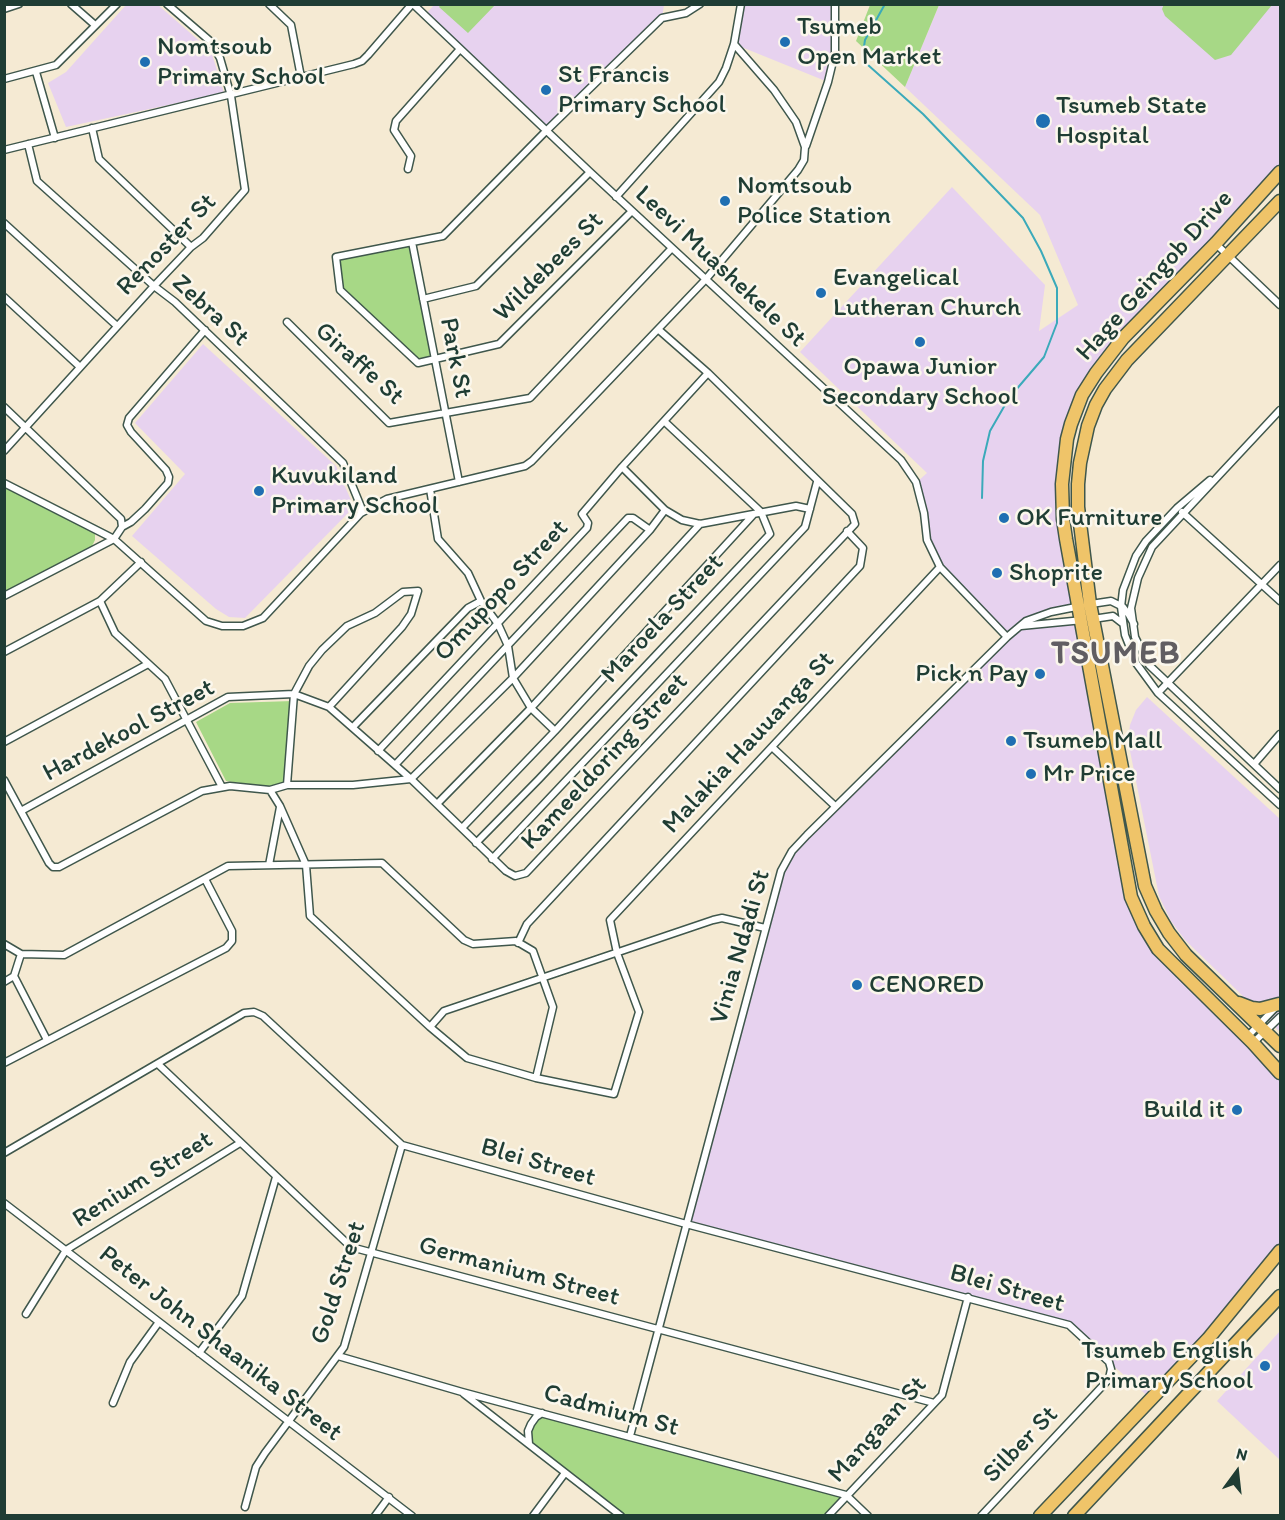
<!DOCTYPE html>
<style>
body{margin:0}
#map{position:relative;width:1285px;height:1520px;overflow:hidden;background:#f5ead3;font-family:Itim,sans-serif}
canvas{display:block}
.frame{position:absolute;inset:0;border:6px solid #1f3d34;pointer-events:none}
.north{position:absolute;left:1207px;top:1442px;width:60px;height:60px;-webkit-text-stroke:4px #fbf7ec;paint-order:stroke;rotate:15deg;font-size:16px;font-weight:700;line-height:24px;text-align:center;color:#1f3d34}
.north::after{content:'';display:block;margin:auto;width:21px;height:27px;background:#1f3d34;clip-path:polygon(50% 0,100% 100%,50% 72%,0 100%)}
</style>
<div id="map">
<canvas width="1285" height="1520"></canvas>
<div class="frame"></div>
<div class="north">N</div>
</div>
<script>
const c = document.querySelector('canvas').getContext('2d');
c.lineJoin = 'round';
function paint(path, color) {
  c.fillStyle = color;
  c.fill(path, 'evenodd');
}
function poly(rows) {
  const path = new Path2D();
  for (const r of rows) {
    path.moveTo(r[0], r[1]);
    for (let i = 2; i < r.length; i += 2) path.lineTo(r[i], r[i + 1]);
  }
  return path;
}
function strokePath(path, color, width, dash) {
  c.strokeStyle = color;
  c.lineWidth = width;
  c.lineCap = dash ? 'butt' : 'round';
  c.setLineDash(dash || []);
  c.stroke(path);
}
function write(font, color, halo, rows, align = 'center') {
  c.font = font + ' Itim,sans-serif';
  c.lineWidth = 5;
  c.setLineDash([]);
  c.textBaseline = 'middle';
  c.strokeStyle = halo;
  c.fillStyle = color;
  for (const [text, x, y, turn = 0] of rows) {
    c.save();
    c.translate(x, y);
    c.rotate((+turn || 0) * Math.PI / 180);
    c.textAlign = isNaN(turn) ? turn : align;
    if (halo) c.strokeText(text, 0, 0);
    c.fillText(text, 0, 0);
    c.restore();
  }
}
const built = poly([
 [435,4,664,5,662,18,546,131,424,16],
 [126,5,158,5,211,51,224,93,66,127,48,83,66,72],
 [741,5,835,5,836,39,828,82,734,44],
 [939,5,1280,5,1280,172,1123,338,1082,395,1062,473,1078,607,1051,612,1021,626,1081,621,1124,867,1144,927,1280,1073,1280,1251,1151,1399,1065,1323,686,1224,781,871,792,851,1007,637,940,567,927,540,917,482,927,473,800,352,952,187,1045,285,1039,331,1078,305,1040,215,905,87],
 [203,344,336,466,354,507,245,618,229,617,216,609,132,536,185,474,135,423],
 [1147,697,1280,819,1280,1032,1185,940,1171,921,1159,896,1128,741,1130,725,1136,710],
 [1280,1331,1280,1460,1217,1401]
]);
const green = poly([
 [441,4,495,4,495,5,468,33,439,7],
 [1164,4,1272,4,1272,5,1231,55,1215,60,1165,16,1162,9],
 [870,5,939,5,905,87,856,41],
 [412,242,435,360,418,363,340,290,336,257],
 [4,487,85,528,95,534,95,540,92,546,85,551,4,593],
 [293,701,288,780,271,787,226,781,196,722,230,703],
 [543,1413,846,1495,828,1515,621,1515,529,1444,531,1424]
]);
const stream = poly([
 [885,4,865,40,863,53,868,65,923,114,1023,218,1041,251,1057,288,1057,323,1044,357,1009,398,990,431,983,461,982,498]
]);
const street = poly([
 [71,4,95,25],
 [269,4,291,25,301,77],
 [413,4,590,172,901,460,916,482,924,513,927,540,940,567,1007,637],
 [4,9,19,4],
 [36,72,55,138],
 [4,79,56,65,117,4],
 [92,128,99,159,191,247],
 [28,144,37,181,154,286,175,302,343,463,361,507,361,513],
 [806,146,828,82,835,53,835,4],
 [4,150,354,64,362,61,368,55,412,4],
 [408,169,411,156,394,130,396,121,460,49],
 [616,197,719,82,726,68,734,44,741,4],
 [632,211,499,344,418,363,340,290,336,257,443,236,546,131,662,18,686,13,700,4],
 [4,223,117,326],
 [412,242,459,482],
 [1216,244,1280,305],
 [4,297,80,367],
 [423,299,476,286,590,172],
 [287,322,389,423,530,398,672,248],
 [4,407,121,519,122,527,114,539,4,596],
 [1280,410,1152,547,1138,578,1131,608,1135,637,1149,665,1280,789],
 [4,451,154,286,191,247,203,238,245,190,231,96,220,58,210,41,167,4],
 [622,467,665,510,682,520,700,524,796,506,810,509],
 [1210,480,1177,508,1146,541,1136,556,1123,590,1121,607,1125,635,1136,663,1158,693,1280,805],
 [4,483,114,539,206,621,222,626,243,626,263,618,361,513,387,499,525,466,532,461,706,279,798,170,804,160,805,147,796,122,774,90,734,44],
 [430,489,438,539,468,573,481,601,498,624,508,646,513,678,531,708,555,731],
 [1182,512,1280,601],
 [122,527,131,522,145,509,168,483,169,477,166,470,131,432,127,425,129,418,205,330],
 [100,601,115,633,165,679,222,787],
 [1091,604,1111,601,1123,607,1129,615,1134,624],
 [1093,619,1113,616,1122,623],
 [1021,626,1083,620],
 [4,652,100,601,141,562],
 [1158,693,1280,565],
 [353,727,468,608,481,601],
 [4,742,148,664],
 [772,747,835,806],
 [378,751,587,528,588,523,582,514,622,467,708,373],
 [1255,763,1280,734],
 [395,765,628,518,633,518,650,530],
 [4,780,49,863,53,867,59,867,202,791,230,786,270,790,287,785,353,785,411,779,506,871,515,876,526,873,855,524,852,514,708,373,659,330],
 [287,785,294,694,309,666,322,650,347,626,375,613,403,592,418,591,411,614,402,627,329,707],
 [270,790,280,806,306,865,310,916,430,1027,467,1058,536,1078,614,1094,639,1012,617,953,610,920,940,567],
 [437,804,531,708,700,524],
 [21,811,228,697,294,694,329,707,411,779,513,678,650,530,665,510],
 [462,828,555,731,753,515],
 [476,843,539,779,770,534,761,512,665,422],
 [492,859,805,527,817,482],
 [269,865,280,807],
 [518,943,527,924,860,566,863,548,847,531],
 [4,944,21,954,64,955,228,866,382,863,464,940,473,944,516,941,533,951,553,1007,536,1078],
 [21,954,14,976,47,1040],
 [4,982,14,976],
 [430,1027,444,1011,713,920,722,918,765,928],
 [1247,1037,1276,1007],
 [1253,1043,1280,1017],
 [4,1063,226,948,232,941,232,931,205,879],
 [159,1065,351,1247,934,1403],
 [4,1153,244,1013,254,1012,263,1016,402,1145,686,1224,1069,1325,1109,1362,1111,1369,1109,1379,981,1516],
 [4,1203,412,1516],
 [26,1314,66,1250,240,1143],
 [199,1353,242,1296,276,1177],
 [338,1356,462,1392,846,1495,868,1516],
 [464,1394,621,1516],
 [113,1403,130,1362,159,1322],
 [630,1436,781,871,792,851,807,835,1007,637,1026,621,1051,612,1081,606],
 [529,1444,528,1431,531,1424,536,1417,542,1413],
 [245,1507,256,1467,265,1453,344,1347,402,1145],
 [375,1516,389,1497],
 [533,1516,565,1473],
 [828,1516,942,1395,968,1297]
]);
const highway = poly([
 [1280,172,1216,243,1123,338,1096,373,1082,395,1071,424,1067,439,1062,484,1063,519,1066,539,1131,897,1144,926,1158,949,1253,1043,1280,1073],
 [1280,201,1127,360,1105,389,1096,405,1088,426,1080,463,1078,484,1078,507,1090,604,1145,886,1156,911,1169,933,1186,955,1280,1046],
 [1239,1003,1252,1008,1260,1009,1279,1004],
 [1040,1516,1208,1339,1280,1251],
 [1074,1516,1280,1296]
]);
const markers = [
 [785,42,6,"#1f6fb2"],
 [145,62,6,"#1f6fb2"],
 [546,90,6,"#1f6fb2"],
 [1043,121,8,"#1f6fb2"],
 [725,201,6,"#1f6fb2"],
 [821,293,6,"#1f6fb2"],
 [920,342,6,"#1f6fb2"],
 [259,491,6,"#1f6fb2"],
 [1004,518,6,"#1f6fb2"],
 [997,573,6,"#1f6fb2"],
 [1040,674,6,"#1f6fb2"],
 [1011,741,6,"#1f6fb2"],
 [1031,774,6,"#1f6fb2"],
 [857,985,6,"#1f6fb2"],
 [1237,1110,6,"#1f6fb2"],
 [1265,1366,6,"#1f6fb2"]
];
const poiNames = [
 ["Tsumeb",797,27],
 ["Open Market",797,57],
 ["Nomtsoub",157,47],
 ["Primary School",157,77],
 ["St Francis",558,75],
 ["Primary School",558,105],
 ["Tsumeb State",1056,106],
 ["Hospital",1056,136],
 ["Nomtsoub",737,186],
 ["Police Station",737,216],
 ["Evangelical",833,278],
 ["Lutheran Church",833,308],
 ["Opawa Junior",920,367,"center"],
 ["Secondary School",920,397,"center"],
 ["Kuvukiland",271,476],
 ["Primary School",271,506],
 ["OK Furniture",1016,518],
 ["Shoprite",1009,573],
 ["Pick n Pay",1028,674,"right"],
 ["Tsumeb Mall",1023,741],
 ["Mr Price",1043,774],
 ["CENORED",869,985],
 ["Build it",1225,1110,"right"],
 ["Tsumeb English",1253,1351,"right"],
 ["Primary School",1253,1381,"right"]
];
const streetNames = [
 ["Renoster St",167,245,-46],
 ["Wildebees St",549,267,-45],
 ["Leevi Muashekele St",720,267,43],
 ["Hage Geingob Drive",1155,276,-48],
 ["Zebra St",210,311,42],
 ["Park St",455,358,79],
 ["Giraffe St",359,364,42],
 ["Omupopo Street",502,591,-47],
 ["Maroela Street",663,619,-47],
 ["Hardekool Street",129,731,-28],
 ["Malakia Hauuanga St",749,743,-47],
 ["Kameeldoring Street",605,762,-47],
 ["Vinia Ndadi St",741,947,-74],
 ["Blei Street",538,1163,16],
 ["Renium Street",143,1180,-32],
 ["Germanium Street",519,1272,15],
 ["Gold Street",339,1283,-72],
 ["Blei Street",1007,1289,16],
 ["Peter John Shaanika Street",220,1344,38],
 ["Cadmium St",611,1411,15],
 ["Mangaan St",878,1430,-48],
 ["Silber St",1021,1445,-46]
];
const districtNames = [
 ["TSUMEB",1116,655]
];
paint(built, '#e7d2ef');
paint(green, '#a7d886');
strokePath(stream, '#3baaba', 2);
strokePath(street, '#3f574c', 9);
strokePath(highway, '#3f574c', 15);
strokePath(street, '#fff', 6);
strokePath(highway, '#efc469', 12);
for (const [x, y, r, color] of markers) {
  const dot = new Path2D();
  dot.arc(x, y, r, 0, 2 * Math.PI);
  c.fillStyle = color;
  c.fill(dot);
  strokePath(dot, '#fbf7ec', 2);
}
write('26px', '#1f3d34', '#fbf7ec', poiNames, 'left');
write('26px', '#1f3d34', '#fbf7ec', streetNames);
c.letterSpacing = '1.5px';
write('bold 32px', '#615e62', '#fbf7ec', districtNames);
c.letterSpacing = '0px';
</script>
